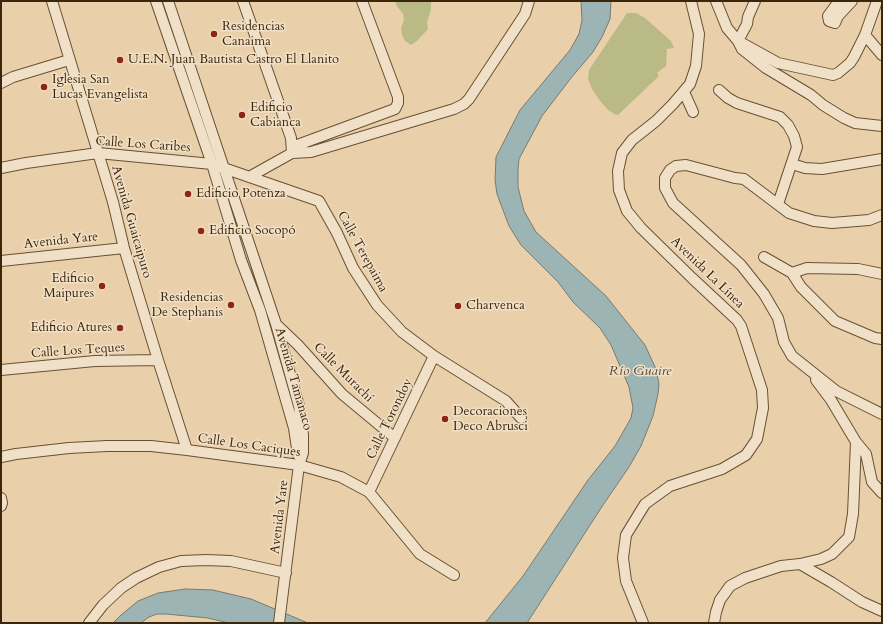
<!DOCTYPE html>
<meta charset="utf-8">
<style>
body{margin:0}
#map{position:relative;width:883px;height:624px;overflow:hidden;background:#ead0aa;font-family:Cardo,serif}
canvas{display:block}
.frame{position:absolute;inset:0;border:2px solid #3c260b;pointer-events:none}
</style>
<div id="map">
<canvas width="883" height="624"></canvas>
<div class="frame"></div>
</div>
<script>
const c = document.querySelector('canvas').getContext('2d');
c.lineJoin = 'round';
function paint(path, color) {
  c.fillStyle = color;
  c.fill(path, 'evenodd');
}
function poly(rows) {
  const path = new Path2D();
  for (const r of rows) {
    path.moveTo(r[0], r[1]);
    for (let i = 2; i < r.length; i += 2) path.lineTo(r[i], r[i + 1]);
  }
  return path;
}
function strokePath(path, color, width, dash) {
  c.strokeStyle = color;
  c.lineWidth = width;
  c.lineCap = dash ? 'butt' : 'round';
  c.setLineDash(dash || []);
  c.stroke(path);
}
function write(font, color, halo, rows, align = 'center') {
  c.font = font + ' Cardo,serif';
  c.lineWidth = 3;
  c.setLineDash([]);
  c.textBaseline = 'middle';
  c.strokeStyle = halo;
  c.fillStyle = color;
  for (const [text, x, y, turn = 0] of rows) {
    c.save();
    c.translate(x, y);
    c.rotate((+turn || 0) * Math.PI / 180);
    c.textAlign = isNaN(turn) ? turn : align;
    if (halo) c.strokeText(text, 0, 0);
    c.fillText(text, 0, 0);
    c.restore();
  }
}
const green = poly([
 [396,1,431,1,431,10,427,22,428,29,417,41,411,45,405,41,402,35,401,28,404,20,403,14,396,5],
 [627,13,636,13,645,18,671,41,674,48,667,49,666,66,657,73,659,76,618,115,614,114,608,110,601,102,593,91,588,79,589,70]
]);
const water = poly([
 [581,1,611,1,610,19,602,37,593,52,571,78,542,116,519,159,518,169,518,187,524,211,536,232,606,296,645,345,656,369,659,384,658,394,653,416,641,446,629,467,603,505,527,623,485,623,523,576,588,480,615,446,631,418,633,408,629,387,611,345,600,328,573,302,558,282,521,245,509,226,497,194,495,180,496,157,520,110,570,50,579,34,582,20,581,1],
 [185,589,213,590,251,599,308,623,229,623,208,618,166,614,157,614,149,617,141,623,113,623,121,615,138,601,158,593,185,589]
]);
const minor = poly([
 [52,1,113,202,124,248,158,360,187,450],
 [156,1,212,164,241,260,260,310,294,428,298,455],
 [168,1,276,324,299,406,303,435,303,453,299,465,279,623],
 [243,1,291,138,292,153],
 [716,1,727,28,738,41,742,49,766,68,811,95,823,105,844,118,855,123,882,126],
 [755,1,748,17,747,24,738,41,778,63,833,75,838,73,850,63,854,57,865,35,877,1],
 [839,1,828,16,829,21,835,23,838,16,852,1],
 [865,35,882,55],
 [1,83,13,77,69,60],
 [719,90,728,98,737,103,780,117,788,125,794,136,797,147,778,204],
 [684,92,693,112],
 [292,147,395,109,398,103,398,97,362,1],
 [792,164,805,168,822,169,882,159],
 [1,168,26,163,98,153,212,164,319,201,337,233,353,268,377,305,402,332,434,356,506,401,521,418],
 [249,177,292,153,311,152,454,109,464,104,469,99,525,14,529,1],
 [882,215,869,220,832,223,814,221,789,213,744,179,735,178,686,165,676,166,670,170,665,178,665,188,673,203,741,265,764,294,778,318,784,342,792,356,836,391,882,414],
 [764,257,792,273,801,287,835,321,875,338,882,339],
 [1,261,124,248],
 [792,273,807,268,858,269,882,274],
 [277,325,298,345,342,394,395,438],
 [1,370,95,361,158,360],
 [856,442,866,454,872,482,882,493],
 [1,457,16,454,69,448,107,446,151,446,187,450,299,465,341,477,369,492,420,554,454,575],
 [369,492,434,356],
 [1,498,2,503,1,506],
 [800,564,831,582,862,602,882,611],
 [89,623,103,605,121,588,136,578,159,567,181,561,206,560,231,561,286,573],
 [643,623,626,581,623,558,626,535,645,504,670,486,722,469,746,455,757,439,763,408,762,390,741,326,737,320,692,278,641,228,627,211,619,190,618,171,622,153,632,140,656,121,673,104,690,84,696,66,699,34,691,1],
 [714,623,716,612,720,600,730,586,745,578,781,566,800,564,821,559,832,554,849,537,853,514,856,442,831,400,816,380]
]);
const markers = [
 [214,34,4,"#8f2418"],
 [120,60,4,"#8f2418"],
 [44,87,4,"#8f2418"],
 [242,115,4,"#8f2418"],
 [188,194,4,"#8f2418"],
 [201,231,4,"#8f2418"],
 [102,286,4,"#8f2418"],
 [231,305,4,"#8f2418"],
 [458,306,4,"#8f2418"],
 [120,328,4,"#8f2418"],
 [445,419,4,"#8f2418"]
];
const poiNames = [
 ["Residencias",222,27],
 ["Canaima",222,42],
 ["U.E.N. Juan Bautista Castro El Llanito",128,60],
 ["Iglesia San",52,80],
 ["Lucas Evangelista",52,95],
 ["Edificio",250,108],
 ["Cabianca",250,123],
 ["Edificio Potenza",196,194],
 ["Edificio Socopó",209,231],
 ["Edificio",94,279,"right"],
 ["Maipures",94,294,"right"],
 ["Residencias",223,298,"right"],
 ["De Stephanis",223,313,"right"],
 ["Charvenca",466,306],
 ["Edificio Atures",112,328,"right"],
 ["Decoraciones",453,412],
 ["Deco Abrusci",453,427]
];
const streetNames = [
 ["Calle Los Caribes",143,145,4],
 ["Avenida Guaicaipuro",131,222,74],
 ["Avenida Yare",61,241,-6],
 ["Calle Terepaima",362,252,61],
 ["Avenida La Línea",707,273,44],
 ["Calle Los Teques",78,351,-4],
 ["Calle Murachí",343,373,45],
 ["Avenida Tamanaco",293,379,74],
 ["Calle Torondoy",390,419,-64],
 ["Calle Los Caciques",249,446,8],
 ["Avenida Yare",280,517,-83]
];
const waterNames = [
 ["Río Guaire",640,372]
];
paint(green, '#baba86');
paint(water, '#9db4b4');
strokePath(water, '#767b70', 1);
strokePath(minor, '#685033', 12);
strokePath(minor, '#f1e0c8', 10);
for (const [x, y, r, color] of markers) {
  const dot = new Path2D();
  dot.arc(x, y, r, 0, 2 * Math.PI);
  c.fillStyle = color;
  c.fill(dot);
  strokePath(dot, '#f1e0c8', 1.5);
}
write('13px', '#3c260b', '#f1e0c8', poiNames, 'left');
write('13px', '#3c260b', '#f1e0c8', streetNames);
write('italic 14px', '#544a35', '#f1e0c8', waterNames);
</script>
